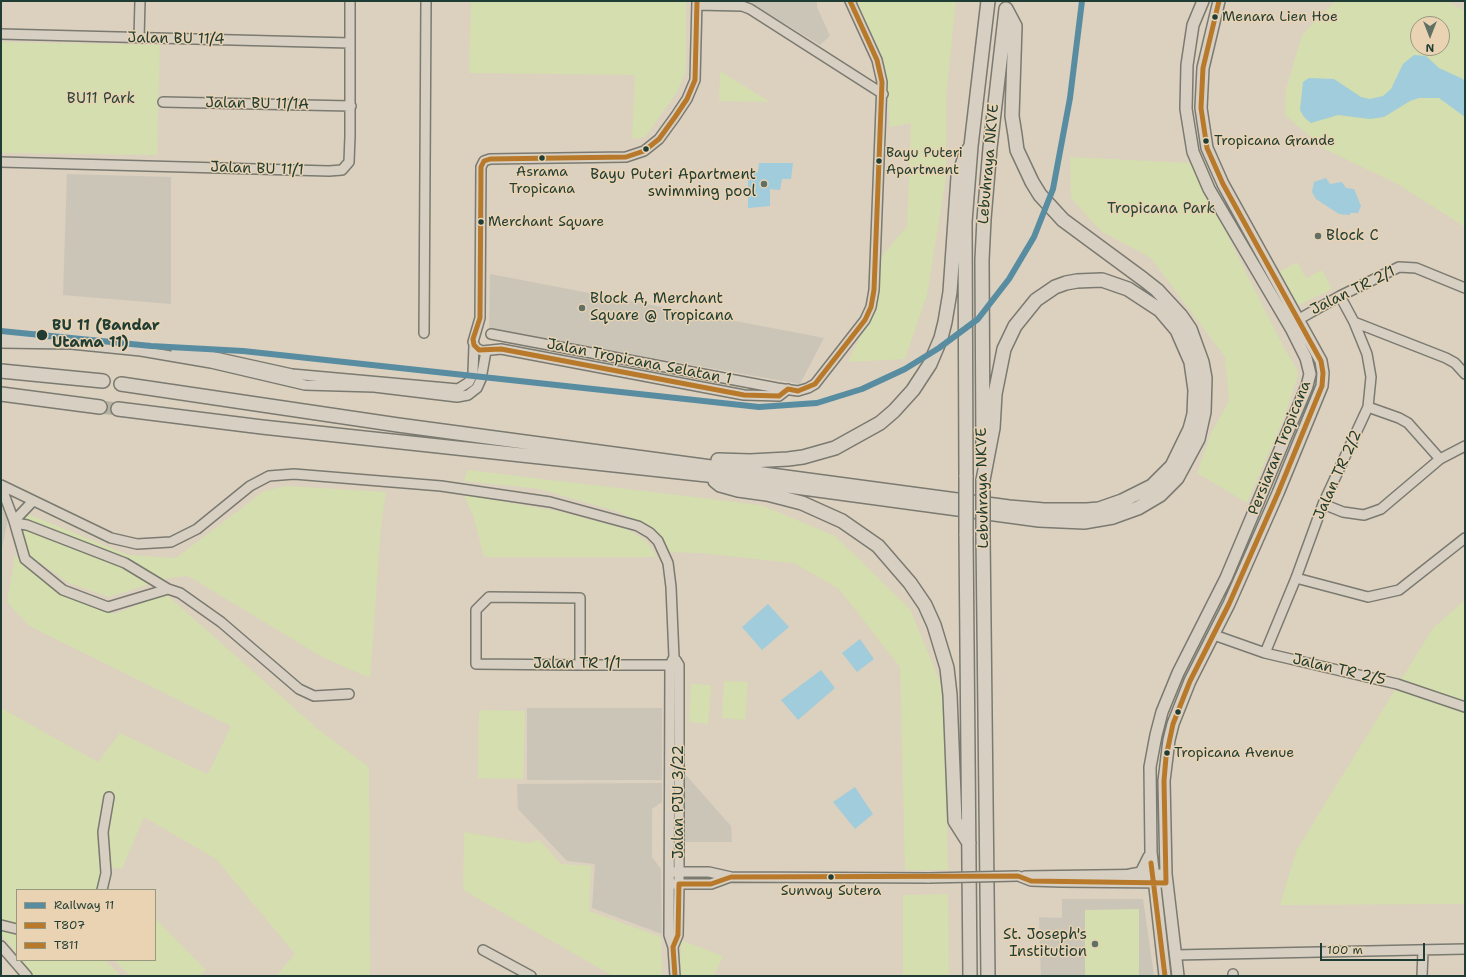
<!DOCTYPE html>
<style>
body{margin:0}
#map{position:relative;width:1466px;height:977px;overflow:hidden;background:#dcd0bf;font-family:"Shantell Sans",sans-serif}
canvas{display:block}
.frame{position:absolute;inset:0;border:2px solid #1f3d34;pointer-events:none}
.legend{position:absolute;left:16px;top:889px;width:140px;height:72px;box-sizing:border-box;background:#e9d3b2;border:1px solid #989780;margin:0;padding:5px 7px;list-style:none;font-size:12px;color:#1f3d34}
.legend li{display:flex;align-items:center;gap:8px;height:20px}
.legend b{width:20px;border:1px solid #989780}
.north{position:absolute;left:1410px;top:16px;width:40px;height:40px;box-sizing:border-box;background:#e9d3b2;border:1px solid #989780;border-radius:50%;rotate:180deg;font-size:11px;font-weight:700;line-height:16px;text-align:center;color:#1f3d34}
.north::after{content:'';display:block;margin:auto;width:14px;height:18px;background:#617065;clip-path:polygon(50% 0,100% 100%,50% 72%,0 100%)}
.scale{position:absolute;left:1320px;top:943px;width:105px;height:18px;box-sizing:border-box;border:2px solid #1f3d34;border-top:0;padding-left:5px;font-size:12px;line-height:14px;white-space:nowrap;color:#1f3d34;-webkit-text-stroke:3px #e9d3b2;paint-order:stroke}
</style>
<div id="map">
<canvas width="1466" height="977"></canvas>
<div class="frame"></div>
<ul class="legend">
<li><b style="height:5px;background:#588da1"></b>Railway 11</li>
<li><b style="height:5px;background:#b87a2a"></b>T807</li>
<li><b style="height:5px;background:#b87a2a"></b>T811</li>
</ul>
<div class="north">N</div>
<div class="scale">100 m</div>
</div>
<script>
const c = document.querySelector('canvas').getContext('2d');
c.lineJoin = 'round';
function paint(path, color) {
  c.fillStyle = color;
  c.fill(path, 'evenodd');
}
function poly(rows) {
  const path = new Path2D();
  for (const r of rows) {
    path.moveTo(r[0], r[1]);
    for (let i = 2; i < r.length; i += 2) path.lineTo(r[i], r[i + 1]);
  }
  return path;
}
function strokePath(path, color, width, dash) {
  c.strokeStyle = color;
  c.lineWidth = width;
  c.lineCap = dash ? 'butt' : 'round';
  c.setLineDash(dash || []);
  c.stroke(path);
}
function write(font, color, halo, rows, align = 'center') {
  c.font = font + ' "Shantell Sans",sans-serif';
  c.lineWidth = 3;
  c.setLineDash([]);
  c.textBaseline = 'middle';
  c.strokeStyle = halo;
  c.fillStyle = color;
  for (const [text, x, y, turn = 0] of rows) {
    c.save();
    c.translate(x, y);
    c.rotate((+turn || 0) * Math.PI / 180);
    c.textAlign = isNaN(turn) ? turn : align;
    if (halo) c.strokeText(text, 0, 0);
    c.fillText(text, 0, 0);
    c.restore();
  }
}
const built = poly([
 [747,1,817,1,817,7,830,36,820,45],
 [67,174,171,177,171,304,63,295],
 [490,274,824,338,800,384,489,329],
 [1,501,8,519,1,553],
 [527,708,662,708,662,780,527,780],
 [685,774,731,826,732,842,684,842],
 [662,783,662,802,652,809,652,857,661,869,662,934,592,908,595,864,567,861,518,809,517,784],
 [1062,899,1143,899,1154,976,1041,976,1039,917,1062,918]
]);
const green = poly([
 [471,1,686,1,686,71,677,92,645,137,632,139,635,75,469,73],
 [852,1,956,1,946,97,946,178,927,295,905,359,848,362,875,306,882,256,907,226,911,123,890,127,886,72],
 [1335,1,1446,1,1465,11,1465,227,1399,185,1325,149,1285,115,1286,89,1302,35],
 [1418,24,1442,24,1442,48,1418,48],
 [1,42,160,45,157,155,1,153],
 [720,71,770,102,719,101],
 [1070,157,1191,163,1284,348,1297,369,1298,376,1284,418,1247,503,1197,473,1212,431,1229,401,1225,357,1151,258,1101,231,1071,198],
 [1297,262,1306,278,1322,270,1332,289,1297,306,1279,272],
 [467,470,761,505,835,536,910,609,944,691,948,870,905,870,900,667,839,589,794,563,699,553,669,552,654,529,619,512,539,489,464,481],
 [287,486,386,492,381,525,370,678,322,657,188,576,169,578,109,597,69,583,29,555,22,533,22,518,28,514,128,555,176,558,264,491],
 [464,495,557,511,629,530,647,542,657,557,484,557,474,518],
 [15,556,114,614,166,594,319,730,369,767,370,976,276,976,295,954,216,859,144,817,122,869,103,866,97,890,17,890,17,924,1,920,1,708,98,762,120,733,208,774,231,726,29,626,7,602],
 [1465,600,1465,904,1280,905,1296,851,1433,628],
 [724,681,748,682,745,720,722,718],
 [691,684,711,685,708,724,689,722],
 [479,710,525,711,523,779,478,778],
 [464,832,528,843,539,840,561,864,591,866,589,911,661,937,662,976,613,976,463,890],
 [948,894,949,976,903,976,903,895],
 [1139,909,1139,976,1085,976,1085,910],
 [155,918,206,970,200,976,130,976,114,960,155,960],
 [1,930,17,935,17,954,1,934],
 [681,940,723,956,714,976,680,976],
 [21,960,105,960,121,976,34,976]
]);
const water = poly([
 [1414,55,1426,56,1439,68,1463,79,1465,82,1465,117,1439,98,1419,98,1410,101,1384,117,1370,119,1338,115,1311,123,1304,117,1300,110,1303,82,1309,78,1334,79,1361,97,1370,99,1383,96,1391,89,1403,64],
 [759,163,793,163,791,179,782,179,780,190,770,189,770,206,748,208,748,171,758,172],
 [1326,178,1330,184,1342,182,1346,188,1354,189,1361,206,1358,213,1350,213,1350,215,1339,214,1316,199,1312,192,1314,182],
 [768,604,789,627,762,650,742,627],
 [860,639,874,659,857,672,842,653],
 [821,670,835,688,798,720,781,700],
 [855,787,873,814,855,829,833,802]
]);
const highwayTunnel = poly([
 [100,407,118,409]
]);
const minor = poly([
 [697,1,695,80,687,99,675,117,659,139,644,151,626,157,490,159,484,161,481,167,480,318,473,342,476,348,482,351,501,349,744,395,779,396,788,389],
 [697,5,742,6,750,9,883,94],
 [1,34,350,43],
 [139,38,140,1],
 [163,102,351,106],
 [1,162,329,171,342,170,349,162,350,136,350,1],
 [1354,322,1446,358,1455,363,1465,374],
 [1292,323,1340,296,1399,267,1416,268,1465,288],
 [424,333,426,1],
 [491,334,777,388,798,391,808,388,815,384,865,320,871,307,874,290,882,82,877,60,850,1],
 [1,337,42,338],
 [1,343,71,344,141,351,211,363,305,385,374,387,457,397,468,395,477,388,481,379,486,351],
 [176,351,206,355,292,374,458,389,469,382,473,373,474,345],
 [1368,407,1399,418,1408,423,1440,459],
 [1,485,111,538,137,544,171,542,197,529,250,486,269,476,294,474,441,486,550,502,638,526,650,533,658,541,668,563,671,587,674,657,670,665,669,935,673,947,675,976],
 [1,486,14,521,25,559,63,590,108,607,168,589,180,593,221,622,299,689,314,696,349,694],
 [1323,504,1343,512,1364,515,1381,509,1440,459,1465,446],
 [14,521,33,501],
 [15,523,27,525,125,563,168,589],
 [1296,578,1368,597,1399,590,1465,538],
 [1214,635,1265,653,1397,684,1465,707],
 [1265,653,1296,578,1323,504,1368,407,1371,377,1367,354,1354,322,1340,296],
 [580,665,580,598,489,597,476,610,476,664,580,665,679,665],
 [673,872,709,872,731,877,929,878],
 [1018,876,1031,881,1061,882,1166,883],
 [1025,876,1166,874],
 [674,884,711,884,730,877],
 [102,890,106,873,103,832,109,797],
 [1,925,17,929],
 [1,946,27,976],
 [673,947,678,935,679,884,679,665,676,660],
 [483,950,531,976],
 [1175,955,1465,949],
 [1233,974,1233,976],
 [1422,976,1423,951]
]);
const major = poly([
 [1130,875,1141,873,1149,857],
 [1165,976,1151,852,1150,767,1156,735,1162,712,1178,673,1226,578,1307,386,1310,374,1306,358,1292,330,1209,189,1193,152,1186,109,1187,65,1193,25,1203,1],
 [1178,976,1166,874,1164,781,1169,740,1173,724,1190,681,1229,604,1278,493,1322,386,1323,373,1321,361,1223,184,1207,148,1201,108,1203,68,1219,1]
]);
const highway = poly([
 [1,371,103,381],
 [121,384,398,425,1009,507,1044,510,1087,510,1099,509,1122,501,1152,486,1172,466,1190,429,1194,414,1195,390,1191,362,1177,330,1160,310,1128,289,1102,280,1077,281,1066,283,1055,287,1036,300,1015,326,1004,349,995,394,993,428,983,480],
 [1,394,100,407],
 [118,409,262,427,707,475,1039,520,1084,522,1113,517,1138,508,1160,495,1177,478,1198,439,1204,412,1205,378,1202,362,1190,329,1181,316,1157,290,1143,279,1063,220,1040,195,1032,182,1017,150,1015,135,1012,116,1015,26,1006,9],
 [983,450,982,260,984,219,990,148,1006,9],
 [718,460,750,461,788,459,803,457,835,448,880,423,894,411,913,390,930,364,941,338,945,322,950,292,958,177,966,154,971,146],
 [966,477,965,222,971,146,988,1],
 [715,481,720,485,738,490,767,494,802,503,842,521,878,546,910,583,925,605,934,625,947,668,950,695,955,821,969,843],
 [966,534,970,976],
 [983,536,988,976]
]);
const minorBridge = poly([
 [929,878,1018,876]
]);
const highwayBridge = poly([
 [966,477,966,534],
 [983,480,983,536]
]);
const bus1 = poly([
 [1151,863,1165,976],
 [675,976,673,947,678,935,679,884,711,884,731,877,1018,876,1031,881,1166,883,1164,781,1166,757,1173,724,1190,681,1229,604,1278,493,1322,386,1323,373,1321,361,1223,184,1207,148,1201,108,1203,68,1219,1]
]);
const bus2 = poly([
 [697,1,695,80,687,99,675,117,659,139,644,151,626,157,490,159,484,161,481,167,480,318,473,339,474,345,479,350,501,349,744,395,779,396,788,389,798,391,815,384,865,320,871,307,874,290,882,82,877,60,850,1]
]);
const rail1 = poly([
 [1,331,151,346,243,351,759,407,817,403,862,389,905,369,939,348,978,319,1009,279,1034,237,1053,189,1070,98,1082,1]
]);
const markers = [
 [1215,17,3.5,"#1f3d34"],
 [1206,141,3.5,"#1f3d34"],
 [646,149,3.5,"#1f3d34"],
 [542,158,3.5,"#1f3d34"],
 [879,161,3.5,"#1f3d34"],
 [764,184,4,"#617065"],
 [481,222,3.5,"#1f3d34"],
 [1318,236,4,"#617065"],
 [582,308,4,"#617065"],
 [42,335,6,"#1f3d34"],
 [1178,712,3.5,"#1f3d34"],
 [1167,753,3.5,"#1f3d34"],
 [831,877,3.5,"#1f3d34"],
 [1095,944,4,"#617065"]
];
const busNames = [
 ["Menara Lien Hoe",1222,17],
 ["Tropicana Grande",1214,141],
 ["Bayu Puteri",886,153],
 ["Apartment",886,170],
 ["Asrama",542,172,"center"],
 ["Tropicana",542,189,"center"],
 ["Merchant Square",488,222],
 ["Tropicana Avenue",1174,753],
 ["Sunway Sutera",831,891,"center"]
];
const streetNames = [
 ["Jalan BU 11/4",176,39,1],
 ["Jalan BU 11/1A",257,104,1],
 ["Lebuhraya NKVE",989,164,-85],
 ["Jalan BU 11/1",257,169,2],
 ["Jalan TR 2/1",1353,291,-26],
 ["Jalan Tropicana Selatan 1",639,362,11],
 ["Persiaran Tropicana",1280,448,-68],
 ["Jalan TR 2/2",1338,475,-66],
 ["Lebuhraya NKVE",983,488,-91],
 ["Jalan TR 1/1",577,664],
 ["Jalan TR 2/5",1339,670,13],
 ["Jalan PJU 3/22",679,802,-90]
];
const parkNames = [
 ["BU11 Park",101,99],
 ["Tropicana Park",1161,209]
];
const poiNames = [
 ["Bayu Puteri Apartment",756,175],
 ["swimming pool",756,192],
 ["Block C",1326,236,"left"],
 ["Block A, Merchant",590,299,"left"],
 ["Square @ Tropicana",590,316,"left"],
 ["St. Joseph's",1087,935],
 ["Institution",1087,952]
];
const stopNames = [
 ["BU 11 (Bandar",52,326],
 ["Utama 11)",52,343]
];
paint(built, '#cbc5b8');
paint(green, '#d4deae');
paint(water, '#a0ccdb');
strokePath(highwayTunnel, '#b6b3a3', 13, [13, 6]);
strokePath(minor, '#7a7a70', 12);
strokePath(major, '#7a7a70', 14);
strokePath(highway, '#7a7a70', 16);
strokePath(minor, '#d8cfc3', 9);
strokePath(major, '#d8cfc3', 11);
strokePath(highway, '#d8cfc3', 13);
strokePath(minorBridge, '#7a7a70', 12, []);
strokePath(highwayBridge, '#7a7a70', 16, []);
strokePath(minorBridge, '#d8cfc3', 9);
strokePath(highwayBridge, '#d8cfc3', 13);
strokePath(bus1, '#b87a2a', 5);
strokePath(bus2, '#b87a2a', 5);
strokePath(rail1, '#588da1', 6);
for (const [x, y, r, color] of markers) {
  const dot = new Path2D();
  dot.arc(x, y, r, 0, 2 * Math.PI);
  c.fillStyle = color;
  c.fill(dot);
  strokePath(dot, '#e9d3b2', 1.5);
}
write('14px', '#1f3d34', '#e9d3b2', busNames, 'left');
write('15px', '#1f3d34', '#e9d3b2', streetNames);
write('15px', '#284639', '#e9d3b2', parkNames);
write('15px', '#1f3d34', '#e9d3b2', poiNames, 'right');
write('bold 15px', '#1f3d34', '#e9d3b2', stopNames, 'left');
</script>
